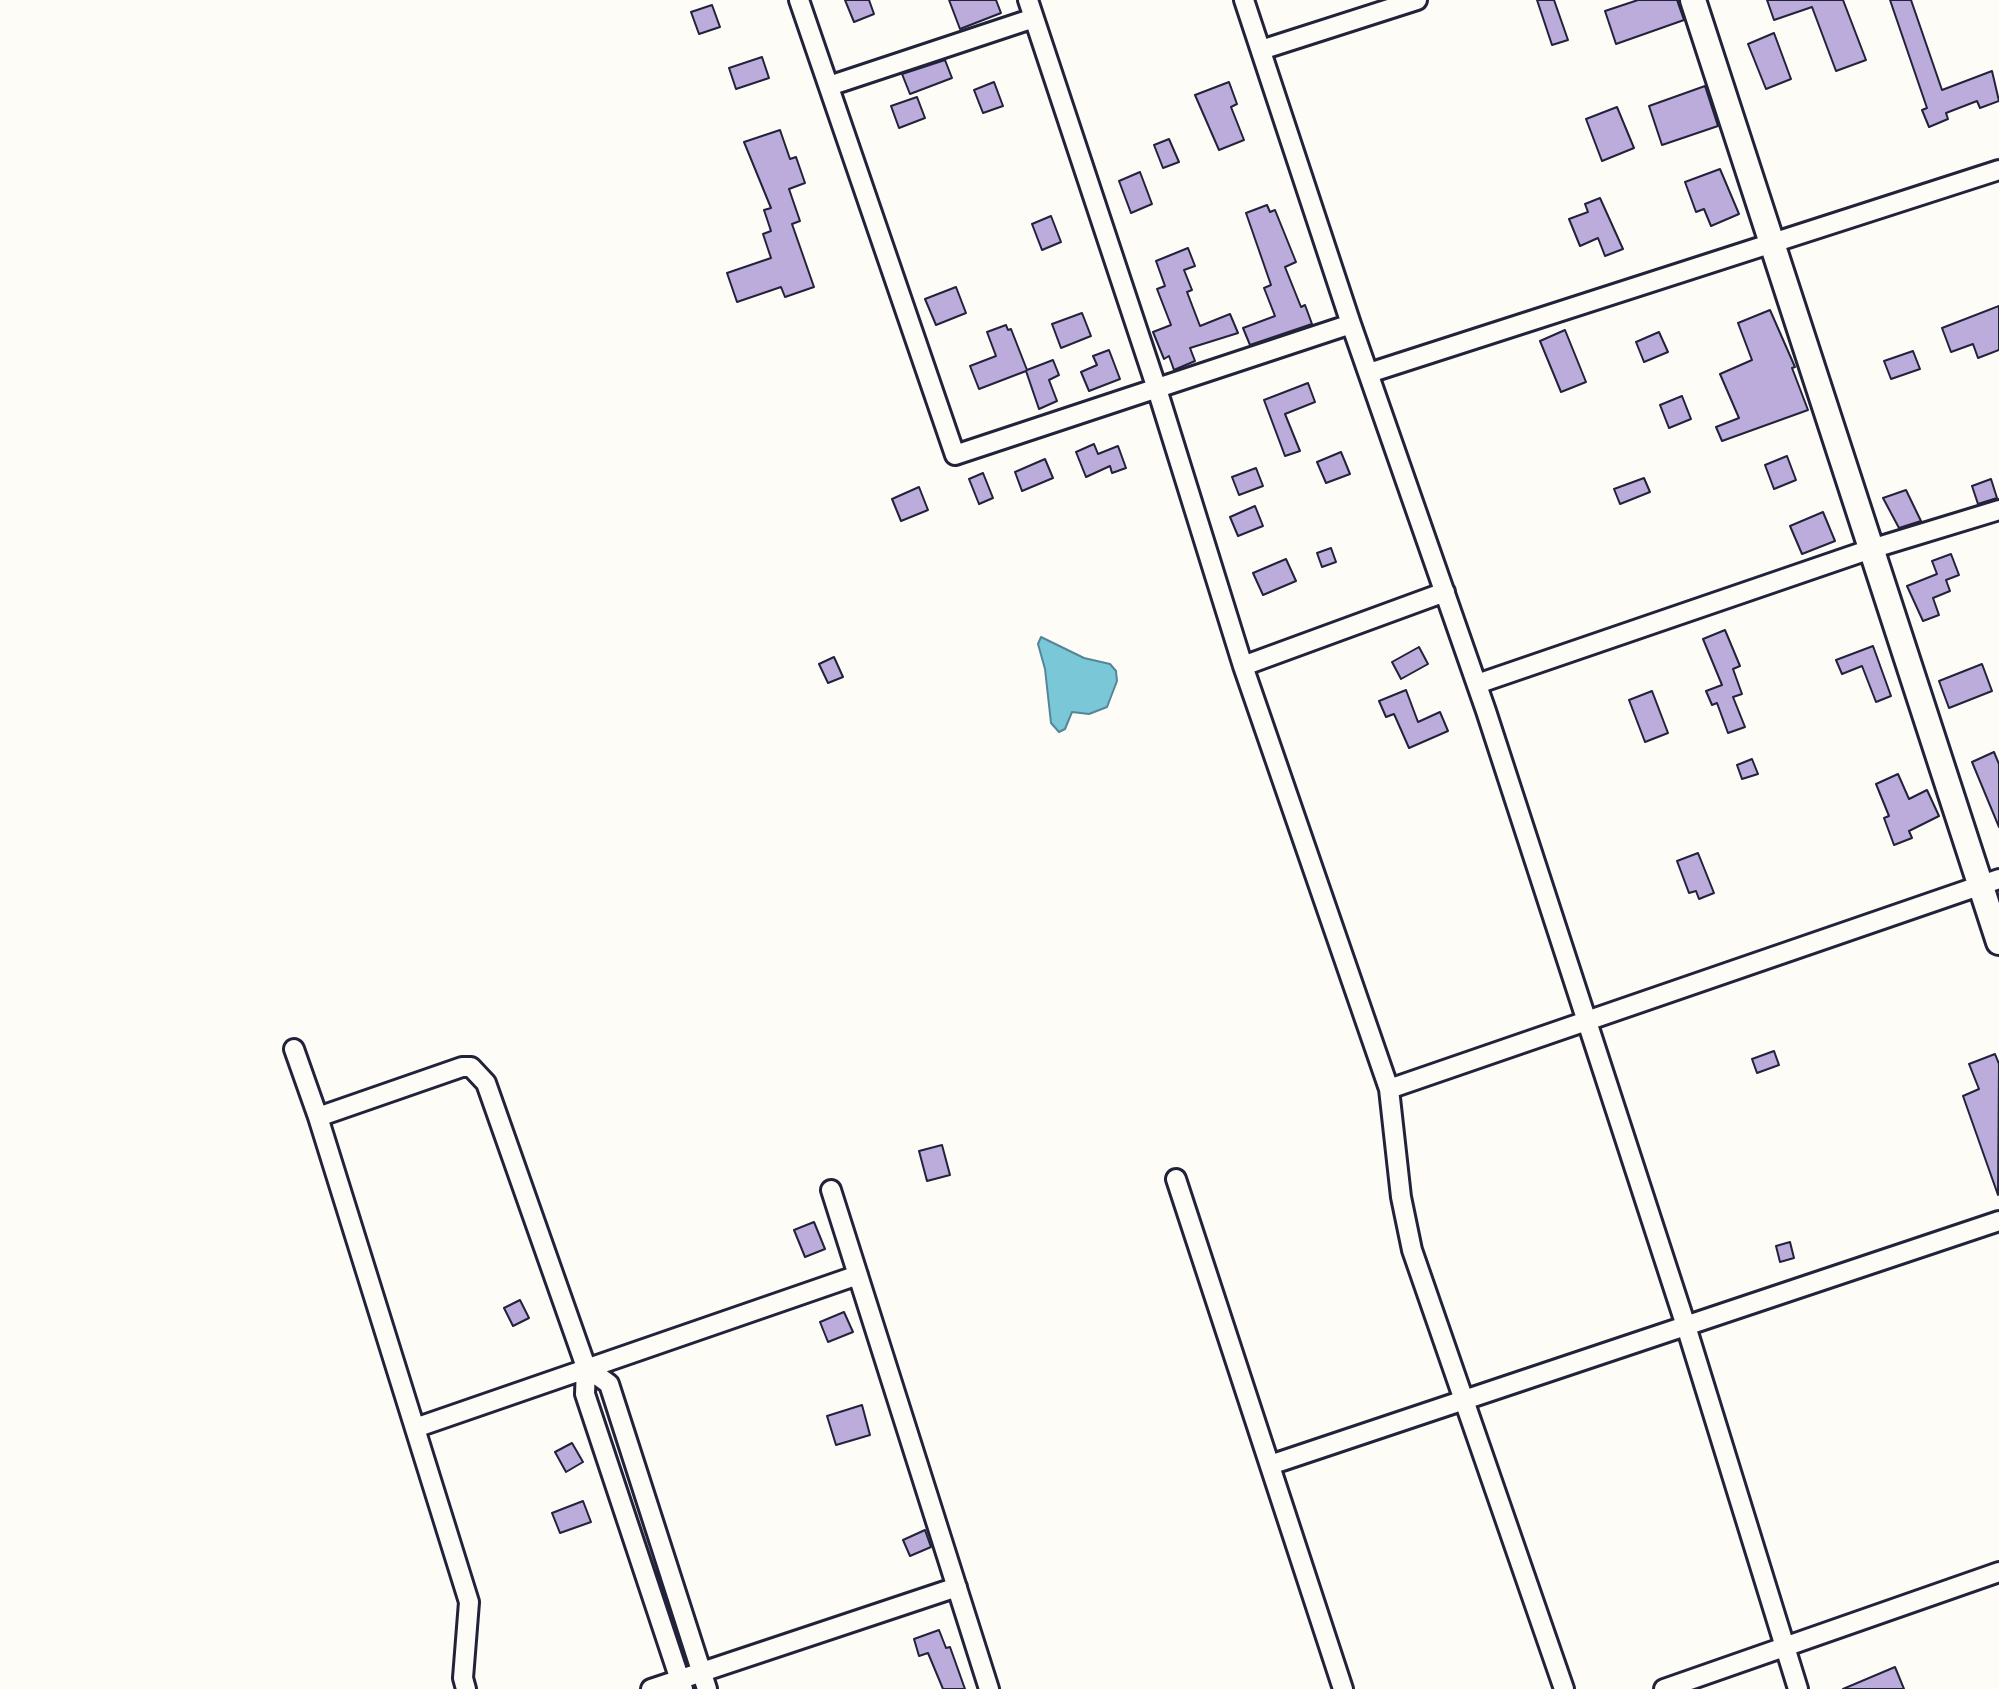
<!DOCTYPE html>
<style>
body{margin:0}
canvas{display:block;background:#fdfcf7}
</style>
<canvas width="1999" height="1689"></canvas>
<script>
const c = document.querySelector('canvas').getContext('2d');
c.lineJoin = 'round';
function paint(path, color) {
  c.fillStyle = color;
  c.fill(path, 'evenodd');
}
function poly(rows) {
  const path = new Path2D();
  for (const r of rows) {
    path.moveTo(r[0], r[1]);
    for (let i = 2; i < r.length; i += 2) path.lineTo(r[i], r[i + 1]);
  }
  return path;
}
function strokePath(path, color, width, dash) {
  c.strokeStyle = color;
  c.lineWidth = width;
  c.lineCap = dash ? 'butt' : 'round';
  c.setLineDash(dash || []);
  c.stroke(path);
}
const water = poly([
 [1041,637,1084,658,1110,664,1116,671,1117,681,1107,707,1089,714,1072,712,1065,729,1059,732,1051,723,1045,669,1038,644,1041,637]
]);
const building = poly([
 [845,0,869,0,874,14,854,22,845,0],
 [949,0,996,0,1001,13,960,29,949,0],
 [1537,0,1554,0,1568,40,1552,45,1537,0],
 [1638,0,1677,0,1684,20,1616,44,1605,11,1638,0],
 [1767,0,1843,0,1866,60,1836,71,1812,7,1774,20,1767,0],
 [1890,0,1911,0,1942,90,1992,71,1999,101,1980,108,1977,101,1946,113,1948,119,1929,127,1922,110,1927,108,1890,0],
 [712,5,720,27,699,34,691,12,712,5],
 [1774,33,1791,79,1766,89,1748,44,1774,33],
 [762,57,769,78,736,89,729,68,762,57],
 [945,60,952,78,910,94,902,74,945,60],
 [994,82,1003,106,983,113,974,90,994,82],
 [1229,82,1237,104,1231,107,1244,140,1219,150,1195,95,1229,82],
 [1705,86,1718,126,1662,145,1649,106,1705,86],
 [917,97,925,118,899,128,891,106,917,97],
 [1617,107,1634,148,1602,161,1586,119,1617,107],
 [780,130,790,159,796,157,805,183,789,189,800,221,792,224,814,287,785,297,781,287,737,302,727,273,771,258,763,234,771,231,764,210,771,208,744,142,780,130],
 [1169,139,1179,162,1163,168,1154,145,1169,139],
 [1720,169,1739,214,1711,226,1704,209,1696,212,1685,182,1720,169],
 [1140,172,1152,204,1131,213,1119,181,1140,172],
 [1600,198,1623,249,1605,256,1598,238,1580,246,1569,219,1588,212,1585,204,1600,198],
 [1267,205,1270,212,1275,210,1296,262,1285,267,1301,307,1305,305,1312,324,1250,345,1243,328,1275,316,1264,288,1271,285,1246,213,1267,205],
 [1051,216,1061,242,1042,250,1032,224,1051,216],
 [1188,248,1195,266,1184,270,1192,290,1187,292,1200,326,1230,314,1238,333,1190,348,1195,361,1174,370,1169,356,1164,359,1153,332,1171,325,1157,289,1165,286,1156,261,1188,248],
 [956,287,966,313,936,325,925,299,956,287],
 [1999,306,1999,350,1978,358,1973,344,1951,352,1942,328,1999,306],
 [1770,310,1795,367,1792,368,1808,410,1722,441,1716,427,1739,418,1720,374,1752,360,1738,323,1770,310],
 [1082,313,1091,336,1061,348,1052,324,1082,313],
 [1006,325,1008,330,1011,329,1027,370,1053,360,1059,375,1049,380,1057,401,1039,409,1026,371,979,389,970,366,996,356,987,332,1006,325],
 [1565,330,1586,382,1561,392,1540,341,1565,330],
 [1659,332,1668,352,1644,362,1636,342,1659,332],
 [1109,350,1120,379,1089,391,1081,372,1097,365,1093,356,1109,350],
 [1913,351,1920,369,1891,379,1884,361,1913,351],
 [1308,383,1315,402,1285,414,1300,451,1285,456,1264,400,1308,383],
 [1682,396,1691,419,1669,428,1660,405,1682,396],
 [1094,444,1098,454,1118,446,1126,468,1112,473,1110,466,1086,477,1076,452,1094,444],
 [1341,452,1350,474,1326,483,1317,462,1341,452],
 [1787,456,1796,480,1774,489,1765,465,1787,456],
 [1045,459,1053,478,1022,491,1015,472,1045,459],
 [1256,468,1263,486,1239,495,1232,477,1256,468],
 [983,473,993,498,979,504,969,479,983,473],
 [1644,478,1650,492,1620,504,1614,489,1644,478],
 [1991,479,1997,498,1978,504,1972,486,1991,479],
 [919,487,928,510,901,521,892,499,919,487],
 [1906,490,1921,521,1899,528,1883,498,1906,490],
 [1255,506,1263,526,1238,536,1230,517,1255,506],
 [1823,512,1835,541,1802,554,1790,526,1823,512],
 [1331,548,1336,562,1322,567,1317,553,1331,548],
 [1951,554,1959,575,1946,580,1950,591,1933,598,1939,615,1923,621,1907,586,1937,574,1932,561,1951,554],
 [1286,559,1296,581,1263,595,1253,573,1286,559],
 [1725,630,1740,666,1733,669,1742,694,1733,697,1745,727,1728,733,1717,703,1712,705,1706,691,1722,685,1703,639,1725,630],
 [1873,646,1891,696,1876,702,1862,666,1842,674,1836,660,1873,646],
 [1419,647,1428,664,1401,679,1392,662,1419,647],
 [834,657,843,677,828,683,819,664,834,657],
 [1982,664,1992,691,1949,708,1939,681,1982,664],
 [1406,690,1418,722,1440,712,1448,731,1409,748,1394,714,1386,717,1379,701,1406,690],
 [1652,691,1668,733,1645,742,1629,700,1652,691],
 [1994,752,1999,764,1999,827,1972,762,1994,752],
 [1752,759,1758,774,1742,779,1737,765,1752,759],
 [1898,774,1909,799,1927,790,1939,816,1909,831,1912,838,1894,845,1884,818,1889,816,1876,784,1898,774],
 [1698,853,1714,893,1699,899,1696,891,1689,893,1677,861,1698,853],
 [1774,1051,1779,1065,1757,1073,1752,1059,1774,1051],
 [1995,1054,1999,1064,1998,1195,1963,1096,1979,1089,1969,1064,1995,1054],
 [942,1145,950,1175,927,1181,919,1151,942,1145],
 [814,1222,825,1249,805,1257,794,1230,814,1222],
 [1790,1242,1794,1258,1780,1262,1776,1246,1790,1242],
 [520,1300,529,1318,513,1326,504,1308,520,1300],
 [844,1312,853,1332,828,1342,820,1322,844,1312],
 [862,1405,870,1435,836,1445,827,1416,862,1405],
 [572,1443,583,1462,566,1472,555,1452,572,1443],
 [583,1501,591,1522,560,1533,552,1513,583,1501],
 [925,1530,931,1547,910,1556,903,1540,925,1530],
 [939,1630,946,1648,950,1647,965,1689,943,1689,928,1653,919,1656,914,1639,939,1630],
 [1895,1667,1904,1689,1843,1689,1895,1667]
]);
const minor = poly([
 [799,0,955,455,1351,324],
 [1028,0,1157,389,1243,666,1389,1089,1401,1197,1412,1250,1564,1689],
 [1244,0,1351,324,1486,711,1686,1326,1798,1689],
 [1261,50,1417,0],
 [829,86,1034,18],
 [1369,373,1999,170],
 [1243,666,1445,592],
 [1477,684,1871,549,1999,510],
 [294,1049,318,1117,469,1602,463,1678,466,1689],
 [1389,1089,1999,879],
 [318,1117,462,1067,471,1067,486,1083,586,1367,585,1394,683,1689],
 [1176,1179,1343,1689],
 [831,1190,989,1689],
 [586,1367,609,1384,707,1689],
 [415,1428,858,1275],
 [1270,1465,1999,1221],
 [651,1689,957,1587],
 [1664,1689,1999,1572]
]);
const tertiary = poly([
 [1693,0,1999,942]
]);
paint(water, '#79c7d7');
strokePath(water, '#568599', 2);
paint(building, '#bbacdc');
strokePath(building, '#22223b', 2);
strokePath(minor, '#22223b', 24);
strokePath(tertiary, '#22223b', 30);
strokePath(minor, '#fdfcf7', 18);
strokePath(tertiary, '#fdfcf7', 24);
</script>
